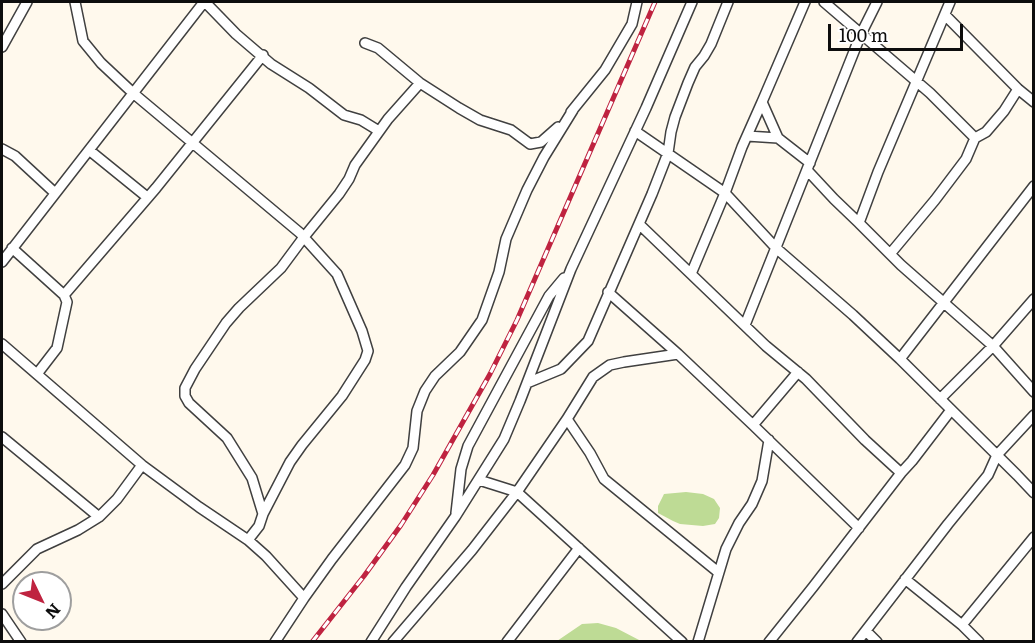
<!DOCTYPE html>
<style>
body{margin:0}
#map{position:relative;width:1035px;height:643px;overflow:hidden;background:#fff9ed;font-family:Literata,serif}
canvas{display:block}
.frame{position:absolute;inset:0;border:3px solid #0d0d0d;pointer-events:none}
.north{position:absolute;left:12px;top:571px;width:60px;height:60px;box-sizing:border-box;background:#fff;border:2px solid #9e9e9e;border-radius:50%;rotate:133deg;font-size:16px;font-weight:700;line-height:24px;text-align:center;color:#0d0d0d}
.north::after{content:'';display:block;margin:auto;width:21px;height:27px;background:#bf2340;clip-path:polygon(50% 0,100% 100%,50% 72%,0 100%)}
.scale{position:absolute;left:828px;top:24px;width:135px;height:27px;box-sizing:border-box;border:3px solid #0d0d0d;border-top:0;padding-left:8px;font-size:18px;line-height:21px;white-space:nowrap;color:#0d0d0d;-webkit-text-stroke:4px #fff;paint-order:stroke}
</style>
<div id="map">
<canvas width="1035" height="643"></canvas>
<div class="frame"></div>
<div class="north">N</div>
<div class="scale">100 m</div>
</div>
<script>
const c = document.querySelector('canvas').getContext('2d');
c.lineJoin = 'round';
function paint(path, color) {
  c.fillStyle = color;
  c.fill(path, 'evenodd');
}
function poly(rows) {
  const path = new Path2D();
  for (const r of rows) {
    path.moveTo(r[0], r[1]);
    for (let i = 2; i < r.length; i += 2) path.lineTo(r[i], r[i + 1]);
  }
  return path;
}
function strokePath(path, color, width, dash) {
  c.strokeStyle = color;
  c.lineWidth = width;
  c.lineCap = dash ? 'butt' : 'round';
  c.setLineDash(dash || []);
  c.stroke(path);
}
const forest = poly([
 [686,492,703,494,714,499,720,508,719,518,715,524,703,526,680,524,673,521,658,513,658,506,664,494],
 [598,623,616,628,641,641,557,641,582,624]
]);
const minor = poly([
 [75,2,83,41,101,63,133,93,300,233,337,274,362,331,368,351,365,360,342,396,302,445,290,462,263,514],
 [205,2,236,34,271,64,309,88,344,115,361,120,379,131],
 [824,2,930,93,975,138],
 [950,2,878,172,859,223,890,254,935,200,966,159,975,138,986,132,1004,111,1018,89],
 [945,15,1018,89,1034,102],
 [365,43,378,48,420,83,459,108,480,120,511,130,530,144,541,142,558,127],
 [2,47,27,2],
 [571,112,605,70,632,24,637,2],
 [635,131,725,193,776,248,853,315,900,359,1017,475,1034,493],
 [747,136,778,138,810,163],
 [778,138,762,102,805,2],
 [2,149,15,156,55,193],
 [89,150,147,197],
 [807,170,834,199,859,223],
 [639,224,691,274,725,193,742,147,762,102],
 [12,248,64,295,67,302,57,348,37,374],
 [890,254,901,265,993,346,940,399],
 [2,262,204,2],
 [691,274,766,346,806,379,865,440,901,473,912,461,951,410],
 [608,292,678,354,624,362,610,365,593,377,567,419,590,453,604,479,718,572],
 [64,295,156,188,263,55],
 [1034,299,993,346,1034,392],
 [745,325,861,34,877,2],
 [2,344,142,465,199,507,248,540,266,556,304,598],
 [678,354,753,425,859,528],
 [900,359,1034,186],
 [527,383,561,369,588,341,652,194,668,153,671,132,675,117,688,83,695,67,704,56,711,44,728,2],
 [567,419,517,492,682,642],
 [753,425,798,372],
 [2,437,99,517],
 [456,513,461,469,468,446,549,296,564,278],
 [248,540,259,526,263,514,252,478,227,438,189,403,185,396,185,388,195,369,226,323,239,308,281,268,304,237,339,194,349,179,355,165,388,119,420,83],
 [905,579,962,625,979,642],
 [2,584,37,549,78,530,99,517,117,499,142,465],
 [2,614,21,642],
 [962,625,1034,537],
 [866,631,877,642],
 [275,642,304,598,332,559,405,465,413,448,417,411,425,391,435,376,460,352,482,320,499,272,506,239,527,190,544,157,573,110],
 [371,642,406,587,455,517,504,439,520,401,571,269,646,108,692,2],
 [393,642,472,550,517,492,479,480],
 [507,642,579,548],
 [698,642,726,549,739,523,752,504,762,481,769,440],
 [769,642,813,587,901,473],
 [857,642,948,524,988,475,997,455,1034,415]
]);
const rail = poly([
 [312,642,364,576,401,525,433,475,490,374,517,320,655,2]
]);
paint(forest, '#bedb95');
strokePath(minor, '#404040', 12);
strokePath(minor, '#fff', 9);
strokePath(rail, '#bf2340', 5);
strokePath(rail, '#fff', 3, [9]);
</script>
